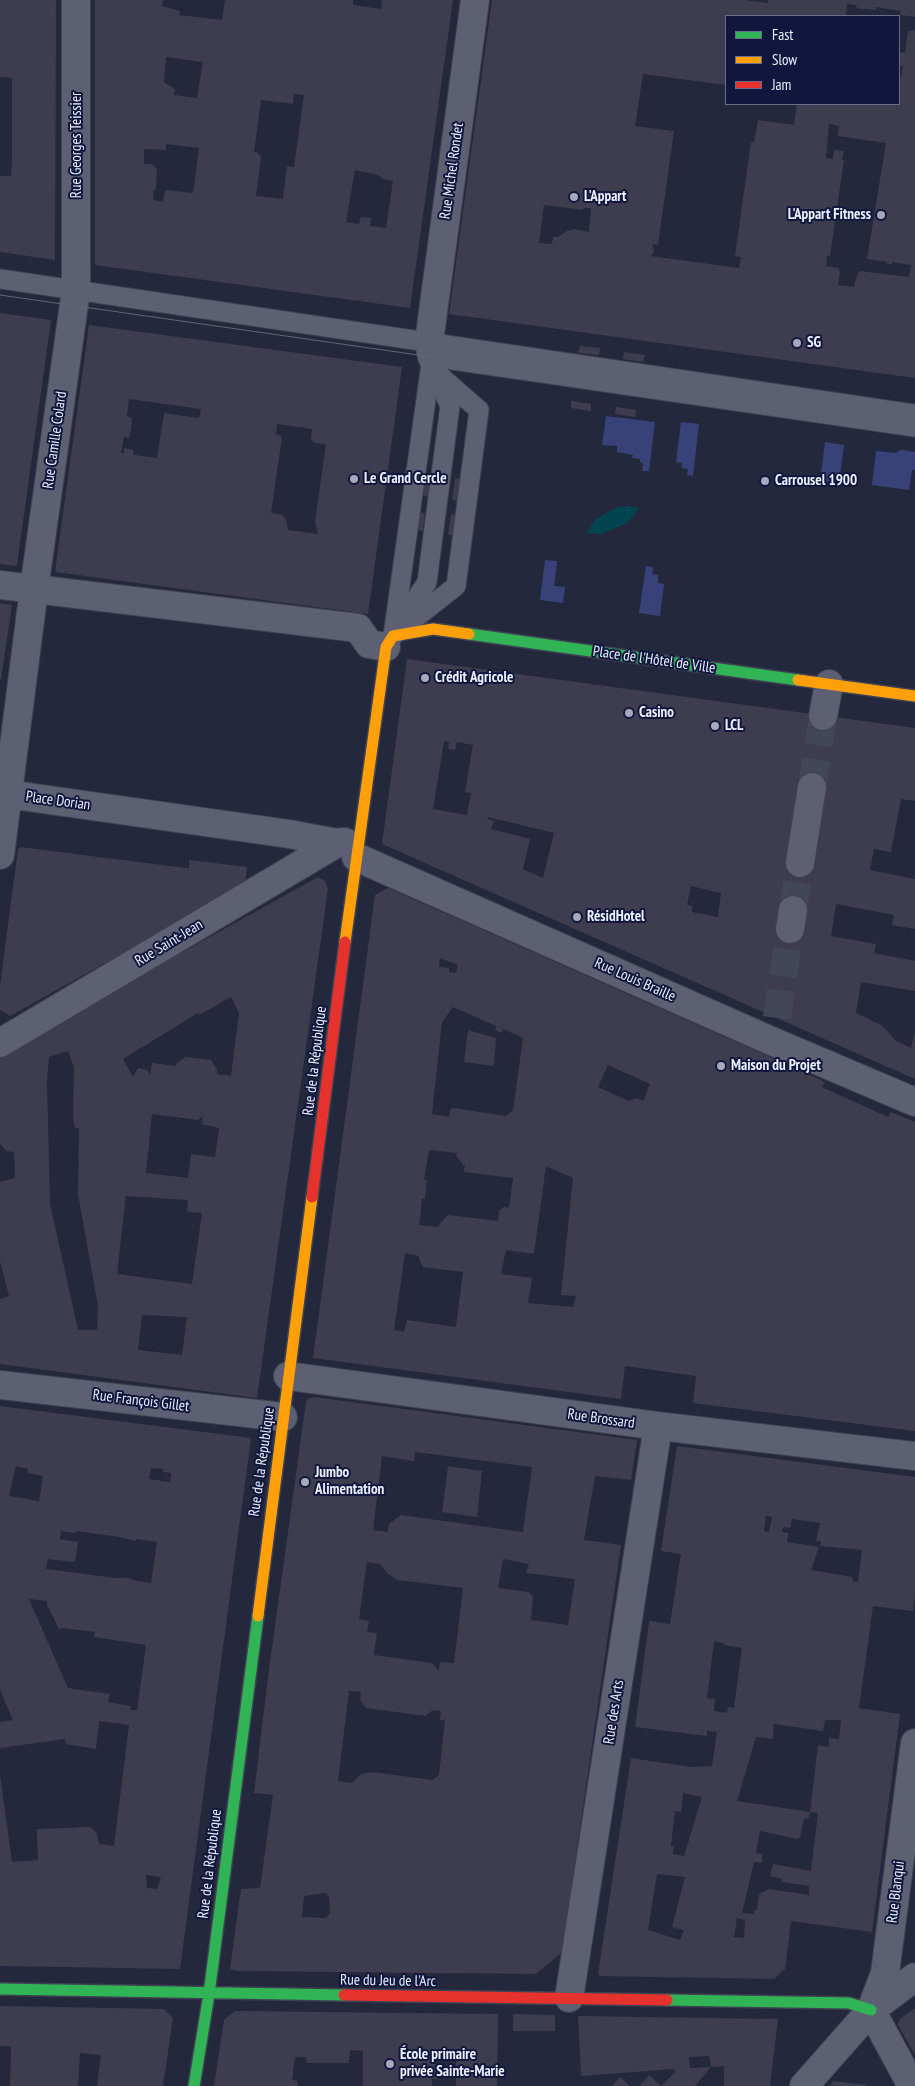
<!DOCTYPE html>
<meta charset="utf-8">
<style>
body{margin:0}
#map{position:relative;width:915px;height:2086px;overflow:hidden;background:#24283c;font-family:"PT Sans Narrow",sans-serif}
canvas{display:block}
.legend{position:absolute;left:725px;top:15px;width:175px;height:90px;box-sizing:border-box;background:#11173c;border:1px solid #686d8a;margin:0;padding:6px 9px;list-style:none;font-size:15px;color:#eaefff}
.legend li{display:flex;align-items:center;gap:10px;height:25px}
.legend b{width:25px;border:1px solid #686d8a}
</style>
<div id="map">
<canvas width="915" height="2086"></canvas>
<ul class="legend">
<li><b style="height:6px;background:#30b455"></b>Fast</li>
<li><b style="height:6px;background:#ff9f0a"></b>Slow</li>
<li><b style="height:6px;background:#e5322d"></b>Jam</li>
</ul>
</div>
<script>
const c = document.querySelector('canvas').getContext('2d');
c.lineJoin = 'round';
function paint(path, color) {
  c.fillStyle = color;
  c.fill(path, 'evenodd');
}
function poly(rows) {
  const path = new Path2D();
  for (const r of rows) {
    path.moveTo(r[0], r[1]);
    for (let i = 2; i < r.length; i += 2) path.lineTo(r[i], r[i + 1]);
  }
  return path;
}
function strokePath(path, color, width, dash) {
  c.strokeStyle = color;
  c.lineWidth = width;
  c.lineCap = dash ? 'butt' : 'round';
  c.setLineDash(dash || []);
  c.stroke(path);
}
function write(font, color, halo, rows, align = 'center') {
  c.font = font + ' "PT Sans Narrow",sans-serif';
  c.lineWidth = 4;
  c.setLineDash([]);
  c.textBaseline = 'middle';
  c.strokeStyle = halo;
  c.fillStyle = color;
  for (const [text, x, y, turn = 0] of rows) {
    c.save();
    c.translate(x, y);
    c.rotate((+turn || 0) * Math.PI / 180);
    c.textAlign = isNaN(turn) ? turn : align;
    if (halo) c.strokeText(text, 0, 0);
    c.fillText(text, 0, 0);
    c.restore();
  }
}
const green = poly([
 [606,416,655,422,649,471,642,471,643,463,640,462,640,459,632,458,633,455,617,452,617,446,602,445],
 [681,422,699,424,693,476,687,475,688,469,682,468,682,463,676,462],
 [825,442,844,445,839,483,820,481],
 [903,450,915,452,915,470,912,470,909,490,872,485,876,451,897,453,898,451],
 [545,560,557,561,554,586,565,587,563,603,540,600],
 [646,566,653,567,652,574,658,575,658,583,664,584,660,616,639,613]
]);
const water = poly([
 [628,506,640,508,627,523,601,534,586,533,595,520,608,512,618,507]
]);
const building = poly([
 [0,0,56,0,55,260,0,252,0,176,11,176,12,163,12,78,0,77],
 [95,0,163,0,162,6,180,11,179,15,222,20,225,0,353,0,353,5,381,9,382,0,453,0,410,308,95,265],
 [166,57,203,62,197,98,174,95,175,89,164,82],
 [294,94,304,95,294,167,287,166,283,199,256,196,261,157,257,152,254,152,261,100,293,104],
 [166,144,199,148,193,193,165,190,163,202,153,200,154,193,152,192,156,189,157,169,152,164,144,164,144,149,166,150],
 [355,170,378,175,383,179,393,181,386,228,370,226,371,218,361,217,359,224,346,222],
 [492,0,744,0,768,3,768,0,915,0,915,17,900,15,901,11,876,7,876,10,856,8,857,5,847,4,846,16,726,16,726,85,643,74,635,126,674,131,658,245,652,244,654,251,651,256,739,268,741,257,735,256,751,142,754,142,758,120,794,125,797,104,899,104,899,78,901,78,903,66,899,65,899,52,905,53,908,31,915,30,915,378,449,314],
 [829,124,839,126,838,136,886,143,867,259,887,262,887,264,892,264,892,262,911,265,909,277,860,271,857,275,854,287,838,285,840,272,838,268,826,266,827,256,830,256,844,160,842,160,844,151,834,150,833,159,826,158],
 [544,205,583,210,583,208,591,208,589,232,574,229,567,231,558,237,553,237,552,244,539,243],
 [0,313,51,320,17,565,15,566,0,564],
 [89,325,402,367,368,614,55,572],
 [129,399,201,409,200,415,198,418,164,413,157,458,135,455,133,454,133,450,124,448,124,453,121,453,124,437,128,438,130,436,132,420,131,418,127,416],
 [277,424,312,429,311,440,315,443,326,444,315,522,318,534,288,530,286,519,282,515,271,513,282,437,276,434],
 [580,346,600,348,599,355,578,353],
 [624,352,645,355,643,362,623,359],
 [571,401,591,404,591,411,571,408],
 [616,407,636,410,635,417,615,414],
 [424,476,432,477,428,497,421,495],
 [455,478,463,480,460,501,452,500],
 [418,512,425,513,423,531,415,529],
 [451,514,457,515,455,536,448,535],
 [0,603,12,605,1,679,0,679],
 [407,659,915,728,915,801,901,799,891,852,874,849,870,870,915,879,915,929,892,925,894,915,836,904,831,936,876,944,874,953,915,961,915,991,861,982,856,1013,883,1026,896,1041,911,1048,915,1030,915,1079,382,844],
 [444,741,449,742,448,749,455,750,457,742,473,745,465,792,471,793,467,815,433,809],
 [488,817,554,833,543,878,523,869,530,839,491,829,494,821,487,819],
 [691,886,721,893,718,917,692,912,692,906,687,905],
 [20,847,186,868,189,868,189,860,247,867,244,890,202,909,10,1016,0,1010,0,986,18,849],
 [318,877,325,881,328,889,257,1398,0,1364,0,1299,9,1296,0,1261,0,1182,15,1178,14,1152,6,1151,0,1144,0,1053],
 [231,997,239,1013,231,1076,217,1074,217,1070,211,1060,185,1057,177,1063,176,1066,152,1063,150,1075,147,1070,138,1068,133,1077,123,1059,198,1013,199,1015],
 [68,1051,74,1067,73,1116,75,1128,79,1128,78,1194,98,1306,97,1330,78,1330,50,1204,47,1082,49,1057],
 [152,1114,198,1120,203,1116,202,1124,219,1128,215,1157,191,1154,188,1178,146,1173],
 [126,1196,188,1200,187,1212,202,1213,192,1284,117,1274],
 [142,1315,187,1317,182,1355,138,1350],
 [388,888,779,1061,825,1082,822,1087,888,1117,891,1112,915,1122,915,1431,693,1403,696,1376,625,1366,621,1399,313,1358,375,895],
 [440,958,458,965,456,973,449,972,449,968,439,967],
 [453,1007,496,1026,495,1030,502,1033,503,1029,523,1038,513,1110,506,1116,453,1108,450,1110,449,1117,432,1114,442,1022],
 [608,1065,650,1084,643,1101,637,1098,629,1101,598,1087],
 [429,1150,457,1153,456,1155,463,1165,465,1165,464,1172,513,1178,509,1208,504,1207,499,1211,498,1221,448,1215,437,1227,419,1225,422,1199,425,1199,427,1180,424,1180],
 [546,1166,573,1178,561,1295,576,1296,573,1307,528,1303,532,1278,501,1274,506,1250,534,1254],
 [405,1253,419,1256,419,1259,423,1267,463,1272,456,1327,407,1320,404,1332,394,1330],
 [468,1030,496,1038,494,1066,464,1062],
 [314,1397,637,1440,631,1480,595,1476,584,1540,621,1545,562,1952,536,1974,236,1971,230,1969,241,1889,260,1888,273,1795,254,1793,269,1669,306,1402,307,1399],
 [415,1452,532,1467,523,1532,401,1515,389,1524,388,1532,373,1530,382,1456,414,1461],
 [503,1559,529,1564,526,1573,575,1579,568,1625,531,1620,533,1597,529,1592,498,1588],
 [367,1562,380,1564,387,1573,397,1580,463,1588,454,1663,440,1662,439,1671,432,1663,374,1655,377,1633,367,1632,369,1621,359,1619],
 [349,1691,361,1692,360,1700,366,1708,425,1716,433,1710,441,1711,440,1720,445,1720,439,1775,432,1780,373,1772,361,1774,352,1783,338,1781],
 [325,1893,329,1897,330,1913,326,1918,302,1917,304,1896],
 [0,1406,251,1438,180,1969,0,1966,0,1775,12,1862,38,1860,37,1829,90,1827,97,1833,99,1844,114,1846,129,1725,99,1721,96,1749,66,1744,65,1739,0,1748,0,1722,13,1720,0,1690],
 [16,1466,28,1469,27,1473,43,1476,39,1501,9,1496],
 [151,1468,164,1469,163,1472,171,1473,170,1482,149,1479],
 [61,1531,74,1533,77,1531,120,1537,135,1541,137,1539,157,1542,151,1583,132,1580,130,1578,115,1578,46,1569,48,1559,75,1562,78,1542,60,1539],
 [29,1599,47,1601,47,1605,59,1629,63,1628,95,1632,94,1637,146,1645,137,1710,130,1710,131,1706,108,1702,110,1694,68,1688],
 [146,1875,161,1877,157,1889,147,1888],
 [677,1446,915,1477,915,1595,913,1611,873,1606,859,1708,900,1714,872,1932,791,1921,785,1969,774,1979,600,1976,598,1974,631,1758,691,1767,712,1766,717,1732,707,1731,707,1736,635,1727,649,1622,650,1621,670,1624,681,1554,661,1551],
 [766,1516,772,1517,769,1532,764,1531],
 [792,1519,820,1523,816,1541,821,1541,820,1546,862,1550,858,1582,853,1581,852,1577,811,1570,819,1547,787,1542,788,1533,782,1532,783,1527,790,1528],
 [714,1641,724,1643,724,1645,742,1648,734,1708,728,1707,727,1713,714,1711,715,1699,707,1698],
 [825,1720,841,1720,839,1739,829,1738,829,1747,818,1745,810,1812,737,1801,756,1737,773,1739,774,1724,823,1731],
 [683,1793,702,1797,684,1856,673,1854,674,1846,671,1846,675,1811,681,1812],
 [810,1812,818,1813,811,1871,773,1864,770,1876,782,1879,782,1882,809,1886,809,1895,769,1889,759,1894,757,1910,754,1910,754,1914,742,1913,754,1862,762,1863,762,1854,756,1853,760,1831,797,1839,800,1837,804,1819,809,1818],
 [657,1874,685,1877,672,1927,684,1930,680,1940,648,1930],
 [737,1918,745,1920,744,1938,734,1937],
 [448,1466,482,1471,477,1517,442,1512],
 [0,2006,164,2009,173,2018,163,2086,97,2086,101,2055,80,2053,78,2086,10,2086,11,2046,0,2046],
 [915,2008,915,2055,898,2025,900,2019],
 [235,2011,498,2014,497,2086,456,2086,456,2058,432,2058,432,2064,439,2064,438,2079,432,2079,432,2086,363,2086,363,2051,350,2050,349,2063,307,2063,306,2057,295,2057,292,2080,297,2081,298,2086,214,2086,224,2020],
 [513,2014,555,2015,555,2031,513,2031],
 [578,2016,778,2019,770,2086,724,2086,724,2066,711,2067,709,2056,689,2057,690,2068,711,2067,695,2086,639,2086,649,2075,661,2086,675,2072,674,2069,581,2076],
 [620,2077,630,2086,612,2086],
 [834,2081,867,2085,867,2086,829,2086]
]);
const streetTunnel = poly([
 [812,787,823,716],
 [793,910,800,863],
 [777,1018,790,929]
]);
const lane = poly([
 [0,279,915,414],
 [400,624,427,582,450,406,436,376],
 [394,635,456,586,479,410,431,368],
 [393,636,432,357,915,427]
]);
const street = poly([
 [432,357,429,342,475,0],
 [0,585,358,628,369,644,386,647],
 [823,716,829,684],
 [7,794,289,834,337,843,345,842],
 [0,855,34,589,76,290,76,0],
 [356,857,767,1039,915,1102],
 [800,863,812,787],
 [790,929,793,910],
 [0,1043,337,843],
 [288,1376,658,1426,915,1456],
 [0,1385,283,1417],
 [569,1998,658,1426],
 [871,2010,885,1973,915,1743],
 [871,2010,912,2086],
 [804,2086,871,2010,915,1977]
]);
const fast = poly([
 [469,634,798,680],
 [0,1989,344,1995],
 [667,2000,849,2003,871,2010],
 [194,2086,209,1994,258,1616]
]);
const slow = poly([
 [798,680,915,696],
 [345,942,386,647,393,636,433,629,469,634],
 [258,1616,312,1197]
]);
const jam = poly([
 [312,1197,345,942],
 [344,1995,667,2000]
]);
const tram = poly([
 [0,295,432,357]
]);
const markers = [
 [574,197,5,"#a5a9bb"],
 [881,215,5,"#a5a9bb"],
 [797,343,5,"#a5a9bb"],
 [354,479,5,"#a5a9bb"],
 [765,481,5,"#a5a9bb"],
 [425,678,5,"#a5a9bb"],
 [629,713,5,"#a5a9bb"],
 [715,726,5,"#a5a9bb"],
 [577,917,5,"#a5a9bb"],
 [721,1066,5,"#a5a9bb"],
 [305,1482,5,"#a5a9bb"],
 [390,2064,5,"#a5a9bb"]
];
const streetNames = [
 ["Rue Georges Teissier",77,145,-90],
 ["Rue Michel Rondet",452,171,-82],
 ["Rue Camille Colard",55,440,-82],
 ["Place de l'Hôtel de Ville",654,660,8],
 ["Place Dorian",58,801,8],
 ["Rue Saint-Jean",169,943,-31],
 ["Rue Louis Braille",635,980,24],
 ["Rue de la République",315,1061,-83],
 ["Rue François Gillet",141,1401,7],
 ["Rue Brossard",601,1419,8],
 ["Rue de la République",262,1462,-82],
 ["Rue des Arts",614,1712,-81],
 ["Rue de la République",210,1864,-83],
 ["Rue Blanqui",896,1892,-83],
 ["Rue du Jeu de l'Arc",388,1981,1]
];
const poiNames = [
 ["L'Appart",584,197],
 ["L'Appart Fitness",871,215,"right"],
 ["SG",807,343],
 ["Le Grand Cercle",364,479],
 ["Carrousel 1900",775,481],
 ["Crédit Agricole",435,678],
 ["Casino",639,713],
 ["LCL",725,726],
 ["RésidHotel",587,917],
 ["Maison du Projet",731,1066],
 ["Jumbo",315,1473],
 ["Alimentation",315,1490],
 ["École primaire",400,2055],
 ["privée Sainte-Marie",400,2072]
];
paint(green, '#384279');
paint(water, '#034451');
paint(building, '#3d3d4f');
strokePath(streetTunnel, '#424659', 28, [28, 14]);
strokePath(lane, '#3f4253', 21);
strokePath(street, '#3f4253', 30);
strokePath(fast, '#3f4253', 14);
strokePath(slow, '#3f4253', 14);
strokePath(jam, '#3f4253', 14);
strokePath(lane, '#5c6072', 19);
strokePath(street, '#5c6072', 28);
strokePath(fast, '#30b455', 11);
strokePath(slow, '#ff9f0a', 11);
strokePath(jam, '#e5322d', 11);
strokePath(tram, '#626675', 1);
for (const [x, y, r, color] of markers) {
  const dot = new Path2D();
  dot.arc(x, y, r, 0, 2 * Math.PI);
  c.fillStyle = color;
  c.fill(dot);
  strokePath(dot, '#11173c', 2);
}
write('15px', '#eaefff', '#11173c', streetNames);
write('bold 15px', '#eaefff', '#11173c', poiNames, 'left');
</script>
